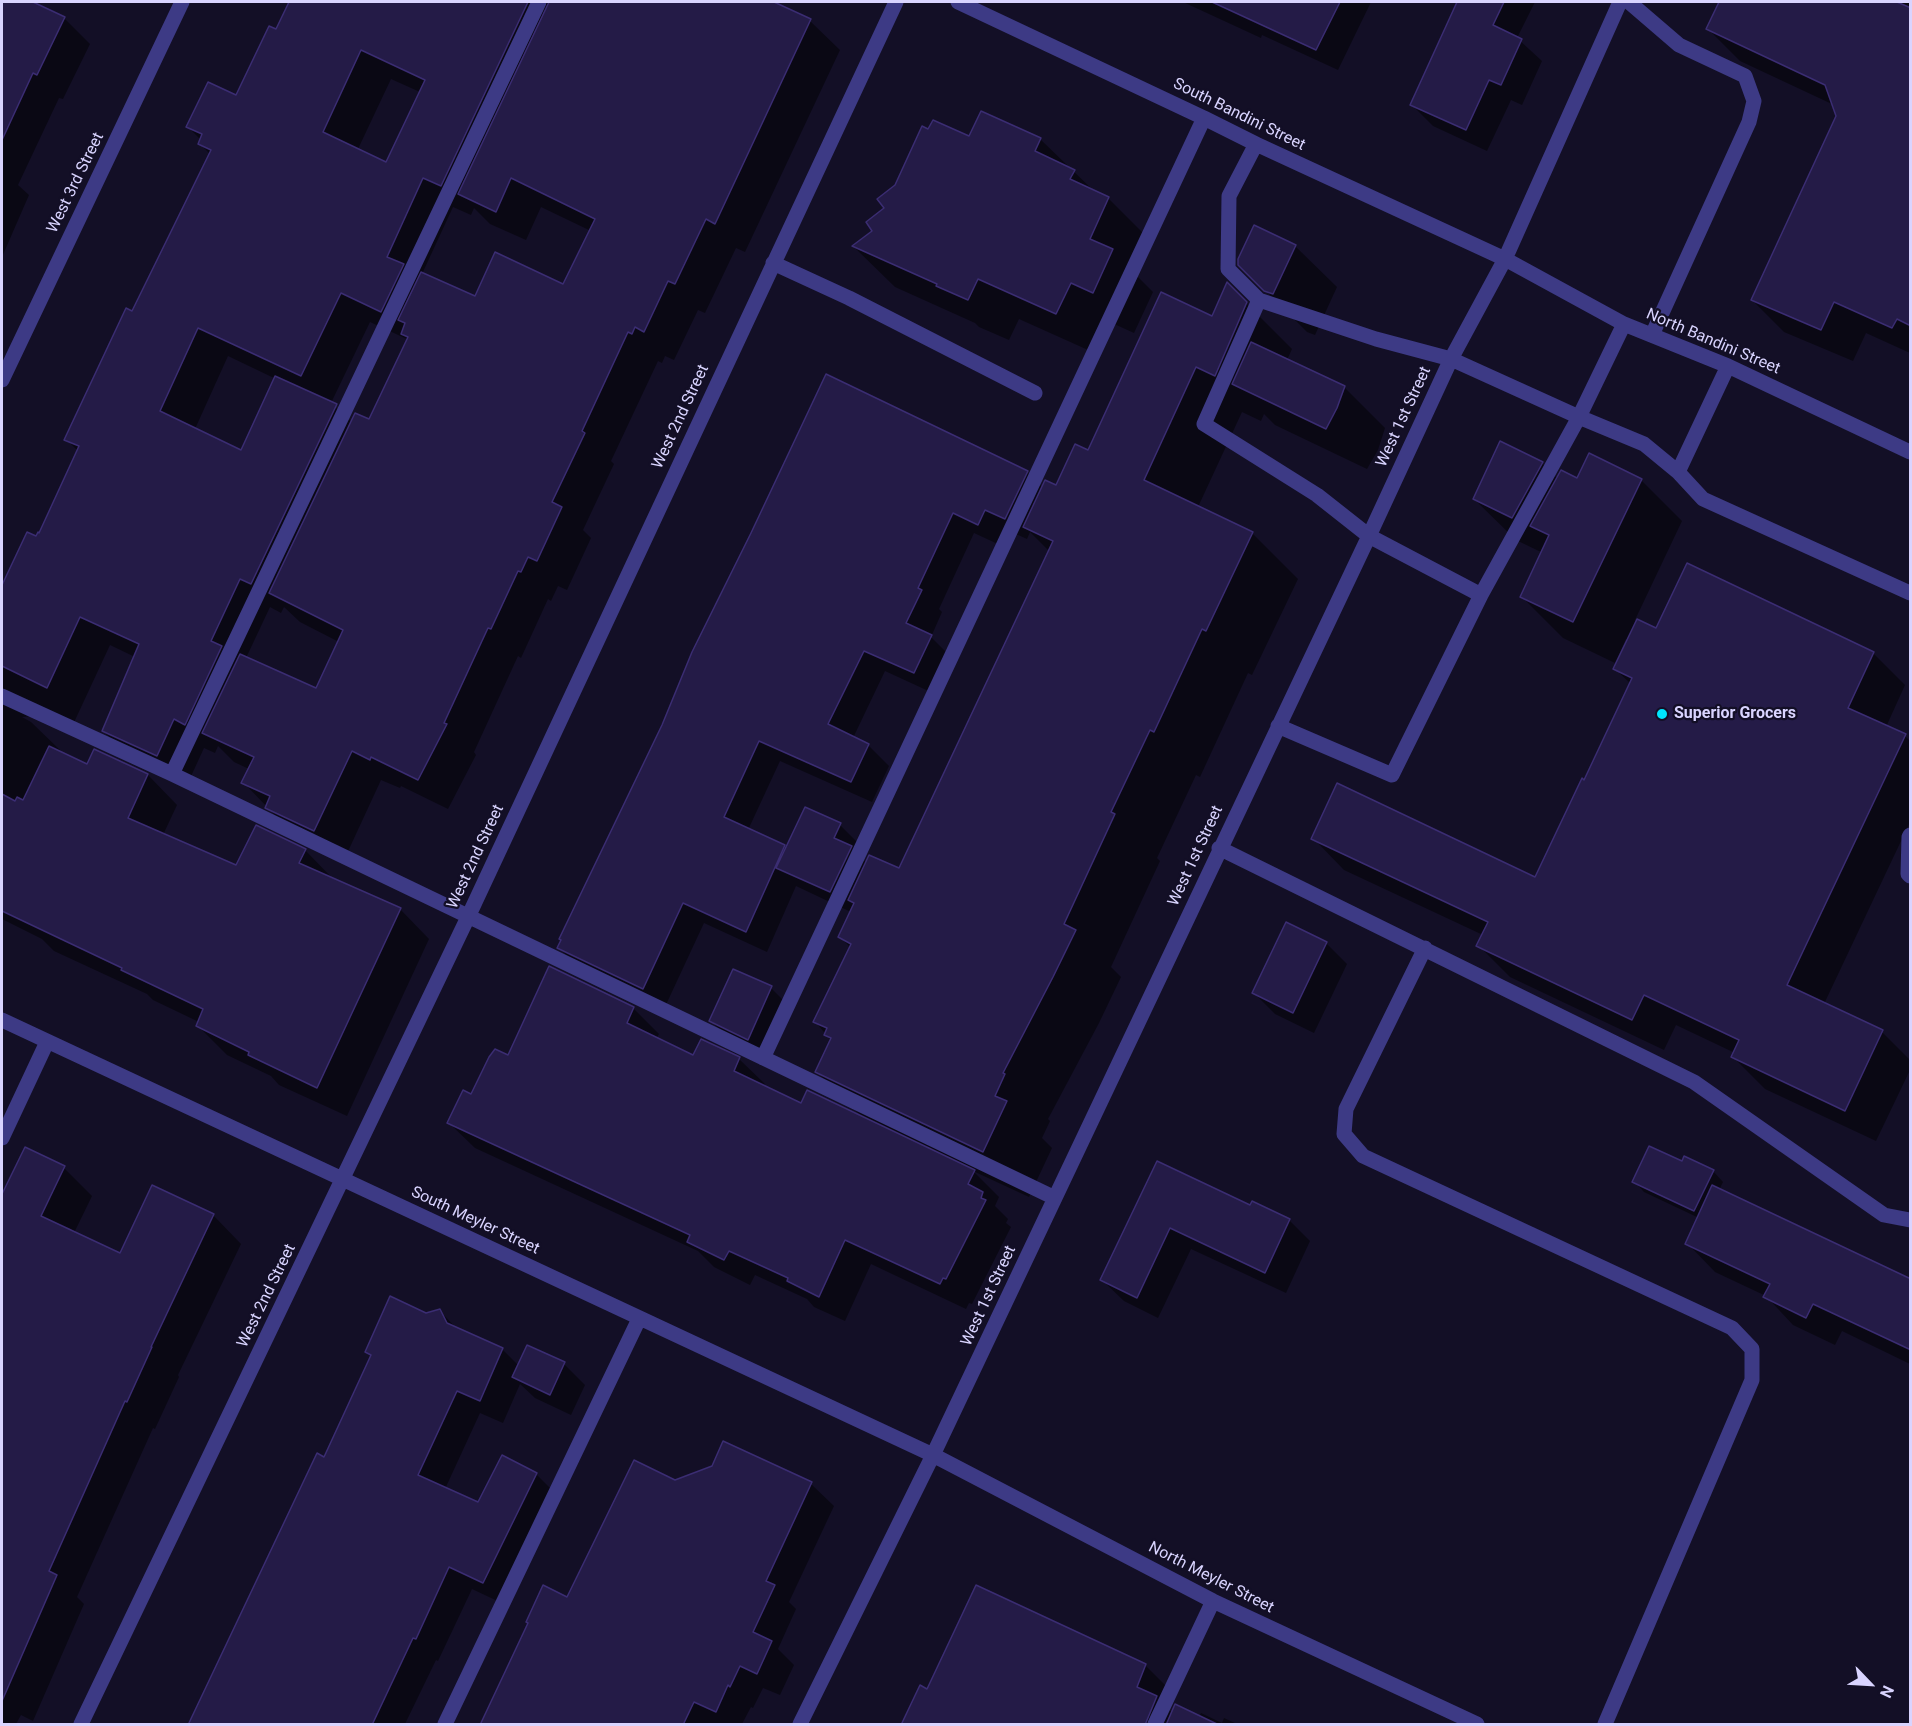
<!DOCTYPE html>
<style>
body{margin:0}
#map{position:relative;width:1912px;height:1726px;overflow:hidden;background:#130f26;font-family:Roboto,sans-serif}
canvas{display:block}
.frame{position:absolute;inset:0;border:3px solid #d9d4ff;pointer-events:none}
.north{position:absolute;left:1840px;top:1654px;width:60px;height:60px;-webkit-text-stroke:4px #130f26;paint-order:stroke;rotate:115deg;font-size:16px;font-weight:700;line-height:24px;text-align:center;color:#d9d4ff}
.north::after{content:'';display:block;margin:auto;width:21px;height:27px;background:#d9d4ff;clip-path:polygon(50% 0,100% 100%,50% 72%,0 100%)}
</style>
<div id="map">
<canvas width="1912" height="1726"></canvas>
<div class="frame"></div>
<div class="north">N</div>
</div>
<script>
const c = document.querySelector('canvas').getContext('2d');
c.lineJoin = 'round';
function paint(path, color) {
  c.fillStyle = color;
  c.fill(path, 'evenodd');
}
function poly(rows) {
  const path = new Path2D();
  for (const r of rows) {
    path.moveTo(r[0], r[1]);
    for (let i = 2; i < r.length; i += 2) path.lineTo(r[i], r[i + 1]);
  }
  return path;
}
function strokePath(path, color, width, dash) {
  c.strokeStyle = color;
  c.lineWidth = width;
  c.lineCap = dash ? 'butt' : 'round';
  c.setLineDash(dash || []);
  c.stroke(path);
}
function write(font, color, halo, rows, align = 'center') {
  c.font = font + ' Roboto,sans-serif';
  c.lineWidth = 4.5;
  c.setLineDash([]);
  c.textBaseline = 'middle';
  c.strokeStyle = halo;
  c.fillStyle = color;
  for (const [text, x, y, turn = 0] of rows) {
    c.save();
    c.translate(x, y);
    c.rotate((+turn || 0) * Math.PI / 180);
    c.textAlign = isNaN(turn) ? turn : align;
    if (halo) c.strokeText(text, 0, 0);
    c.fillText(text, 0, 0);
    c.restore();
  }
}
const shadow = poly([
 [2,2,30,2,64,18,90,44,63,99,59,98,18,185,29,195,2,257],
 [290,2,395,2,443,24,458,2,769,2,810,21,840,50,745,252,736,248,705,313,698,310,674,360,665,356,662,363,658,361,611,461,614,464,583,530,591,538,567,590,558,586,551,601,548,599,521,658,518,656,474,752,476,755,448,809,401,786,400,788,381,780,344,860,296,837,243,782,249,769,234,762,218,746,215,753,204,748,187,785,133,760,103,731,135,657,110,645,70,731,36,716,22,717,31,722,61,751,60,753,88,766,95,751,148,775,177,805,163,835,237,867,305,850,335,881,400,909,429,939,347,1116,279,1085,271,1076,227,1055,197,1025,199,1022,153,1000,147,994,54,951,42,939,2,919,2,588,28,533,37,538,78,451,66,439,133,313,210,154,199,143,201,140,188,127,237,97,276,31],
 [391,79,420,92,387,164,358,149],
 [453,207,471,215,474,208,490,224,526,240,541,207,591,231,564,286,475,298,422,274],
 [370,322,409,340,369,421,352,422,331,403],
 [228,356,276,379,242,452,195,429],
 [270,607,281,613,284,607,300,622,339,642,316,690,246,658],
 [1183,2,1371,2,1338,70,1262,35,1261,38],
 [1459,2,1535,2,1517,38,1542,61,1522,105,1511,100,1487,151,1433,126,1412,105],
 [1721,2,1910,2,1910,353,1866,333,1853,361,1784,332,1752,300,1838,117,1834,105,1740,61,1708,29],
 [969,138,1040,139,1095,192,1108,198,1149,239,1134,273,1153,292,1134,333,1112,323,1097,354,1019,319,1009,340,979,327,975,323,895,287,854,247,874,231],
 [1295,246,1337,287,1315,335,1307,332,1239,264],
 [1228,285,1292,349,1287,360,1344,387,1385,428,1378,450,1367,469,1275,425,1264,414,1261,421,1242,412,1198,507,1252,533,1298,579,1252,675,1248,673,1200,777,1196,775,1157,858,1160,861,1111,967,1121,977,1099,1023,1048,1119,1050,1121,1042,1138,1052,1148,1029,1197,973,1171,999,1197,995,1206,1008,1219,1006,1223,1011,1227,972,1304,969,1303,966,1309,871,1264,845,1321,814,1307,807,1299,755,1275,750,1285,714,1267,698,1251,475,1148,449,1123,508,1057,633,1008,659,1034,656,1039,694,1057,739,1059,765,1084,763,1087,801,1105,863,1118,817,1072,831,1041,815,1021,851,948,840,937,851,912,796,886,767,952,704,923,664,1009,580,969,559,948,663,725,693,652,1027,472,1043,488,1057,487,1212,318],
 [1007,530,1027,539,1030,532,1050,552,899,870,867,863,857,854,861,846,840,825,787,849,748,830,780,761,872,802,889,766,868,745,853,738,885,671,935,694,952,658,931,637,942,612,939,609,974,533,1000,545],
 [1542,463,1558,479,1641,480,1682,521,1635,620,1656,630,1873,653,1905,685,1886,727,1905,736,1910,741,1910,822,1824,1004,1882,1032,1910,1060,1910,1070,1876,1141,1765,1089,1733,1057,1735,1053,1676,1025,1664,1050,1510,977,1478,945,1483,935,1344,870,1313,838,1535,879,1585,782,1631,684,1615,669,1628,641,1626,639,1615,663,1563,638,1522,597,1543,553,1516,540,1474,499],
 [1326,943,1347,964,1314,1033,1275,1014,1254,993],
 [771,988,792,1009,769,1060,732,1042,711,1021],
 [25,1149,64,1168,92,1196,74,1233,120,1255,213,1215,241,1244,178,1375,179,1377,155,1429,153,1428,77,1597,84,1604,33,1721,21,1715,16,1724,2,1724,2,1199],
 [1157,1163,1251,1207,1289,1220,1310,1241,1286,1293,1191,1249,1158,1318,1124,1301,1102,1280],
 [1683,1163,1713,1171,1723,1182,1719,1190,1910,1280,1910,1364,1842,1331,1835,1345,1793,1325,1766,1296,1715,1272,1687,1243,1699,1218,1644,1192,1634,1181],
 [440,1311,459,1331,503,1350,519,1366,564,1364,585,1385,571,1415,535,1398,520,1384,503,1423,480,1413,445,1489,478,1504,536,1474,559,1497,506,1605,472,1589,438,1661,436,1660,405,1724,190,1724,324,1459,372,1356,367,1351,426,1315],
 [724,1443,811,1484,834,1506,789,1602,796,1609,778,1649,794,1665,780,1695,763,1688,753,1708,751,1707,742,1724,485,1724,568,1599,675,1481,713,1467],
 [1145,1665,1172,1692,1166,1707,1173,1713,1199,1717,1201,1713,1222,1723,1224,1718,1237,1724,903,1724,928,1691]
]);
const building = poly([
 [2,2,33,2,65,17,37,75,33,73,2,140,2,2],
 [289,2,528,2,441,186,423,178,387,257,404,264,381,312,341,293,301,376,198,328,160,411,241,450,275,376,337,404,251,584,240,579,211,641,222,646,185,725,174,719,157,756,102,731,139,644,80,617,47,688,2,666,2,585,27,532,36,536,38,532,39,533,79,446,64,440,126,308,132,311,211,150,198,144,202,134,186,127,208,82,236,95,269,26,276,29,289,2],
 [361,50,425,80,386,162,323,132,361,50],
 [549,2,774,2,811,19,715,224,706,219,675,284,668,281,644,332,635,327,632,334,628,332,582,431,585,433,552,502,562,507,537,561,528,557,521,572,518,571,491,629,488,628,444,723,447,724,418,780,371,757,370,760,352,751,314,831,265,808,270,796,241,783,254,757,202,733,240,654,316,688,343,630,269,593,355,413,369,419,408,337,401,334,405,323,398,320,421,272,475,296,495,252,563,284,595,219,511,178,496,212,458,194,549,2],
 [1212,2,1340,2,1316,50,1212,2],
 [1457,2,1504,2,1493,25,1522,39,1501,85,1489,80,1466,130,1410,105,1457,2],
 [1719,2,1897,2,1911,8,1911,326,1897,319,1892,328,1834,302,1821,330,1751,300,1836,116,1825,85,1706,29,1719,2],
 [981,111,1041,138,1035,151,1075,170,1070,179,1109,197,1090,239,1113,249,1093,293,1071,283,1056,314,978,279,968,300,936,286,937,284,852,246,872,231,866,222,884,208,877,199,895,185,922,126,928,129,933,120,969,136,981,111],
 [1254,225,1296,245,1273,294,1264,291,1238,265,1238,259,1254,225],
 [1227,282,1247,302,1215,376,1196,367,1144,480,1253,532,1206,631,1202,629,1154,732,1150,730,1111,812,1115,814,1064,924,1076,930,1053,977,1003,1073,1005,1074,995,1096,1007,1101,983,1152,815,1072,831,1038,824,1035,827,1028,813,1022,851,944,838,937,854,903,848,900,869,855,899,868,1053,541,1023,527,1045,480,1056,485,1075,444,1088,450,1161,292,1212,316,1227,282],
 [1251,342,1345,386,1337,408,1326,429,1232,384,1251,342],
 [826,374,1028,471,1005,519,985,510,978,525,953,513,918,588,922,590,906,623,932,635,914,673,864,651,828,724,869,744,851,782,759,741,724,817,785,845,746,932,683,903,643,989,557,948,561,940,559,939,662,725,692,652,751,533,826,374],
 [1500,441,1543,462,1512,518,1473,499,1500,441],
 [1589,453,1642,479,1573,622,1520,597,1549,535,1530,526,1561,470,1577,478,1589,453],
 [1687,563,1874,652,1848,708,1906,734,1787,985,1883,1030,1845,1111,1731,1057,1739,1040,1644,995,1632,1020,1476,946,1488,922,1311,839,1337,783,1535,877,1582,778,1584,780,1632,678,1613,669,1637,619,1656,628,1687,563],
 [49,746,87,764,94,749,148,774,128,818,236,865,256,825,306,849,299,863,401,908,317,1088,248,1055,249,1052,196,1026,203,1009,121,970,122,968,2,911,2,794,15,801,17,797,23,800,49,746],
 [805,807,841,823,834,838,852,846,830,892,776,868,805,807],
 [1286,922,1327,942,1293,1013,1252,993,1286,922],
 [549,966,634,1007,627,1023,693,1055,701,1039,740,1057,734,1071,801,1103,807,1090,975,1170,968,1184,983,1192,981,1198,986,1200,946,1279,943,1278,940,1284,845,1240,819,1297,787,1281,788,1278,729,1251,724,1260,687,1242,690,1235,447,1123,463,1090,471,1094,489,1057,495,1049,508,1055,549,966],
 [733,969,772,986,748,1040,709,1021,733,969],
 [1649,1146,1682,1161,1684,1156,1714,1170,1694,1211,1632,1182,1649,1146],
 [25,1147,65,1166,41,1216,120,1253,152,1185,214,1214,151,1347,152,1347,127,1402,125,1401,49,1571,57,1575,2,1701,2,1194,25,1147],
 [1157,1161,1250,1205,1252,1201,1290,1219,1265,1273,1170,1228,1137,1298,1100,1280,1157,1161],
 [1712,1185,1911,1279,1911,1350,1813,1304,1806,1318,1763,1297,1770,1284,1685,1244,1712,1185],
 [390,1296,426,1313,440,1309,447,1323,503,1348,480,1401,457,1391,418,1475,478,1502,502,1455,537,1473,483,1583,449,1567,416,1639,413,1638,372,1725,188,1725,317,1453,324,1457,371,1355,365,1352,390,1296],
 [527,1345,565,1362,550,1395,512,1377,527,1345],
 [723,1441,812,1482,766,1581,775,1585,753,1632,772,1641,757,1674,740,1666,730,1687,728,1685,716,1712,694,1702,683,1725,480,1725,528,1623,526,1622,543,1585,567,1597,634,1460,675,1480,712,1466,723,1441],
 [976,1585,1146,1664,1137,1687,1157,1696,1145,1725,901,1725,920,1685,927,1689,976,1585],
 [1175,1704,1219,1725,1166,1725,1175,1704]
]);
const minor = poly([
 [958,2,1204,118,1256,144,1505,259,1624,324,1728,366,1910,452],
 [1629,2,1679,45,1745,76,1754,101,1749,122,1652,335],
 [1256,144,1229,196,1228,269,1259,300],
 [773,263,849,298,1035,393],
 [2,380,182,2],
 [1678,472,1728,366],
 [1481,595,1369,536,1317,495,1204,424,1259,300,1376,339,1451,359,1579,417,1624,324],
 [2,696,172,774,1055,1198],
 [1278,726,1392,775,1481,595,1579,417,1644,444,1678,472,1703,499,1910,593],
 [172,774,539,2],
 [1910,835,1909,837,1908,874,1910,876],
 [1219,848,1694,1082,1884,1215,1910,1220],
 [1425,948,1346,1109,1344,1134,1363,1156,1732,1328,1752,1349,1752,1380,1605,1724],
 [2,1020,933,1455,1213,1601,1477,1724],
 [763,1058,1204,118],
 [2,1138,47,1042],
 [81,1724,469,915,896,2],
 [445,1724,639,1319],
 [800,1724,933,1455,1369,536,1451,359,1505,259,1620,2],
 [1155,1724,1213,1601]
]);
const markers = [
 [1662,714,6,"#00e5ff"]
];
const streetNames = [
 ["South Bandini Street",1239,115,26],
 ["West 3rd Street",76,183,-64],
 ["North Bandini Street",1713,342,23],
 ["West 2nd Street",681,417,-65],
 ["West 1st Street",1404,417,-65],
 ["West 1st Street",1196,856,-65],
 ["West 2nd Street",476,857,-65],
 ["South Meyler Street",475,1221,25],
 ["West 2nd Street",267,1296,-64],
 ["West 1st Street",989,1296,-65],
 ["North Meyler Street",1211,1578,27]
];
const poiNames = [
 ["Superior Grocers",1674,714]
];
paint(shadow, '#0007');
paint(building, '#241b47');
strokePath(building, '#3b2d73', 1.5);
strokePath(minor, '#3d3a85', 15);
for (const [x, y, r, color] of markers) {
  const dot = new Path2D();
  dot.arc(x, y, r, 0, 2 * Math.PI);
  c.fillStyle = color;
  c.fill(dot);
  strokePath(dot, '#130f26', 2);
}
write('16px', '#d9d4ff', '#130f26', streetNames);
write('bold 16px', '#d9d4ff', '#130f26', poiNames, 'left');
</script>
